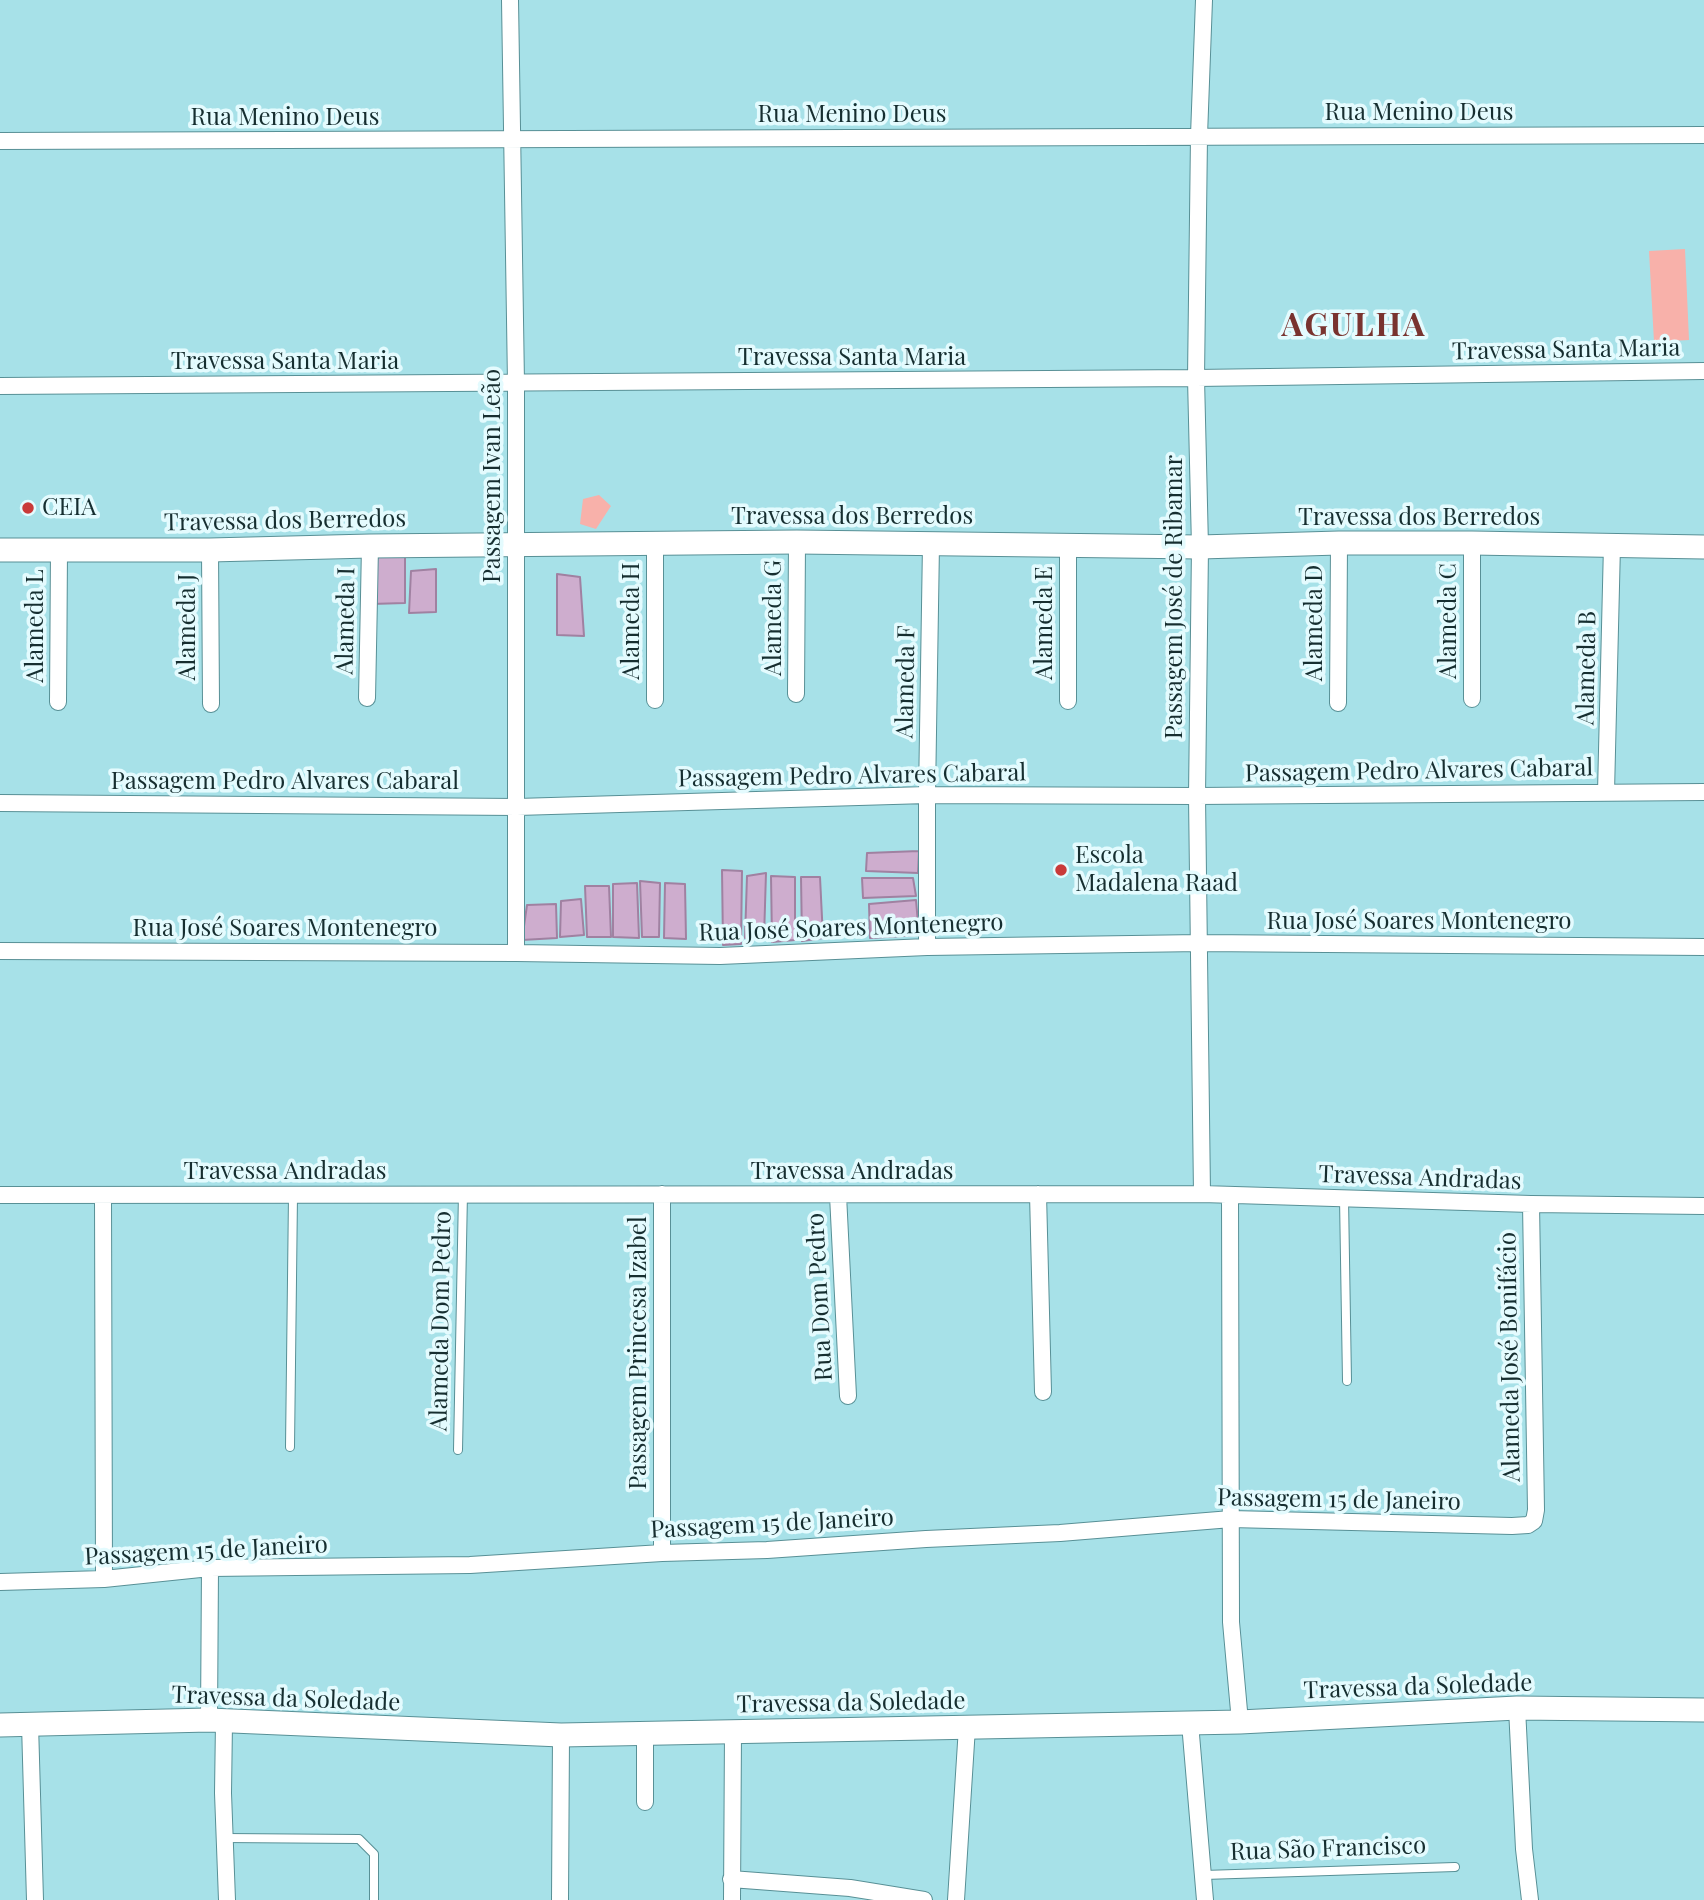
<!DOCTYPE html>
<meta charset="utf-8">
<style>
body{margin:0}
canvas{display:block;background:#a7e1e8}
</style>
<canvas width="1704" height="1900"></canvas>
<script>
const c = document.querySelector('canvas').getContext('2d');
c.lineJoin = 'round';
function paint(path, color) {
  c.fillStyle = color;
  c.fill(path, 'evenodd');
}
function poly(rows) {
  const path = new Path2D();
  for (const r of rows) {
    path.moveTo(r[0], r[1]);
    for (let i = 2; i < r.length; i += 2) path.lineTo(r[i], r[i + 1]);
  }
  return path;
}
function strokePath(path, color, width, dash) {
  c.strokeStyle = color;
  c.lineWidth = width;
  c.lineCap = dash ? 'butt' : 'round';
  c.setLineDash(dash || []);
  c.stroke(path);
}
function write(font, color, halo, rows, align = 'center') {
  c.font = font + ' "Playfair Display",serif';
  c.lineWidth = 7;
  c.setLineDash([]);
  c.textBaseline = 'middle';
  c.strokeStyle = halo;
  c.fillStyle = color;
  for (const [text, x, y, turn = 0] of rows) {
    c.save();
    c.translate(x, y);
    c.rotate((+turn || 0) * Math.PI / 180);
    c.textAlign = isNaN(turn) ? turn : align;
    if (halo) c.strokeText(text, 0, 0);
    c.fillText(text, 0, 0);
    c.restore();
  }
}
const green = poly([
 [1685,249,1689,340,1654,342,1649,251],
 [599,495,611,506,596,529,580,524,583,499]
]);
const building = poly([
 [405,550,405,603,371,604,373,552,405,550],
 [436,569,436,612,409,613,411,571,436,569],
 [557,574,580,577,584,636,557,635,557,574],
 [919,851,918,873,866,871,867,853,919,851],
 [722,870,742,871,741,944,723,945,722,870],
 [766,873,764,938,745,938,747,876,766,873],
 [771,876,795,877,795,940,772,942,771,876],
 [801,877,820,877,823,938,802,941,801,877],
 [862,878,913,878,916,896,863,898,862,878],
 [640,881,660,883,659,937,642,937,640,881],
 [637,883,639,938,613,937,613,884,637,883],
 [665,883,685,884,686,939,664,938,665,883],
 [585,886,609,886,611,937,587,937,585,886],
 [581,899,584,935,560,937,561,901,581,899],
 [916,900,919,935,870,938,869,904,916,900],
 [556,904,557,938,522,940,527,905,556,904]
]);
const lane = poly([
 [1344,1198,1347,1381],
 [290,1447,293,1195],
 [458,1450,463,1193],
 [224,1838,359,1839,374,1854,374,1900],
 [1204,1875,1455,1867]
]);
const street = poly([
 [510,0,516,383,516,953],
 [0,141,1704,135],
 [0,386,1196,378,1704,371],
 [655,543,655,700],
 [1472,543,1472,699],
 [210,550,211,704],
 [796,694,797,542],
 [367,698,370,546],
 [1068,701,1068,544],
 [58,702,59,549],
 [1338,703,1339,543],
 [1606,792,1612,545],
 [0,803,517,807,927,795,1197,796,1704,792],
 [927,947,927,795,931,544],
 [0,951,516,953,720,956,927,947,1200,943,1704,947],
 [1038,1194,1043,1392],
 [1202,1194,1197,796,1200,547,1196,378,1199,136,1204,0],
 [0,1195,1202,1194,1531,1204,1704,1206],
 [838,1195,848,1396],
 [1230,1195,1231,1622,1240,1722],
 [103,1196,104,1579],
 [662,1553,662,1194],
 [0,1582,104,1579,210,1568,470,1565,662,1553,767,1550,926,1539,1060,1533,1231,1519,1512,1526,1528,1525,1534,1521,1536,1510,1531,1204],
 [1517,1708,1524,1849,1530,1900],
 [209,1720,210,1568],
 [224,1722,223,1793,227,1900],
 [1190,1723,1205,1900],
 [30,1724,35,1900],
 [645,1734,645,1802],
 [731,1879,850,1888,924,1900],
 [560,1900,561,1735],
 [732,1900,733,1732],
 [956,1900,967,1727]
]);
const secondary = poly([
 [0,550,210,550,370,546,797,542,1200,547,1339,543,1472,543,1704,547],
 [0,1725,209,1720,561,1735,1240,1722,1517,1708,1704,1710]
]);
const markers = [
 [28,508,7,"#c93a39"],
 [1061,870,7,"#c93a39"]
];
const streetNames = [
 ["Rua Menino Deus",1419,113],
 ["Rua Menino Deus",852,115],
 ["Rua Menino Deus",285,118],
 ["Travessa Santa Maria",1566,350,-1],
 ["Travessa Santa Maria",852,358],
 ["Travessa Santa Maria",285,362],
 ["Passagem Ivan Leão",493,476,-90],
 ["Travessa dos Berredos",852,517],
 ["Travessa dos Berredos",1419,518],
 ["Travessa dos Berredos",285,521,-1],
 ["Passagem José de Ribamar",1175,597,-90],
 ["Alameda G",774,618,-90],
 ["Alameda I",346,621,-89],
 ["Alameda H",632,621,-90],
 ["Alameda C",1449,621,-90],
 ["Alameda E",1045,623,-90],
 ["Alameda D",1315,623,-90],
 ["Alameda L",36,626,-90],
 ["Alameda J",188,627,-90],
 ["Alameda B",1587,668,-89],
 ["Alameda F",906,682,-89],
 ["Passagem Pedro Alvares Cabaral",1419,771,-1],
 ["Passagem Pedro Alvares Cabaral",852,776,-1],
 ["Passagem Pedro Alvares Cabaral",285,782],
 ["Rua José Soares Montenegro",1419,922],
 ["Rua José Soares Montenegro",851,928,-2],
 ["Rua José Soares Montenegro",285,929],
 ["Travessa Andradas",285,1172],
 ["Travessa Andradas",852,1172],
 ["Travessa Andradas",1420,1178,2],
 ["Rua Dom Pedro",820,1297,-93],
 ["Alameda Dom Pedro",441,1321,-89],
 ["Passagem Princesa Izabel",639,1353,-90],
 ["Alameda José Bonifácio",1510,1357,-91],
 ["Passagem 15 de Janeiro",1339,1500,1],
 ["Passagem 15 de Janeiro",772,1524,-3],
 ["Passagem 15 de Janeiro",206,1551,-3],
 ["Travessa da Soledade",1418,1687,-2],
 ["Travessa da Soledade",286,1699,2],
 ["Travessa da Soledade",851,1703,-1],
 ["Rua São Francisco",1328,1849,-2]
];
const poiNames = [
 ["CEIA",42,508],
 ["Escola",1075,856],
 ["Madalena Raad",1075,884]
];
const districtNames = [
 ["AGULHA",1354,326]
];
paint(green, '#f8b1aa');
paint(building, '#ceadce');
strokePath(building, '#a081a1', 2);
strokePath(lane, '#589096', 10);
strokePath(street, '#589096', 18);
strokePath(secondary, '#589096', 25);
strokePath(lane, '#fff', 8);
strokePath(street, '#fff', 16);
strokePath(secondary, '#fff', 23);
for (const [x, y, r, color] of markers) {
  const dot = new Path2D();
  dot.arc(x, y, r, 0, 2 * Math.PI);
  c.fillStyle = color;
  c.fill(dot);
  strokePath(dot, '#e4fbfe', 2.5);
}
write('24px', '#162e30', '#e4fbfe', streetNames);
write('24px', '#162e30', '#e4fbfe', poiNames, 'left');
c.letterSpacing = '2px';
write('bold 32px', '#79332f', '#e4fbfe', districtNames);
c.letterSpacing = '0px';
</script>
